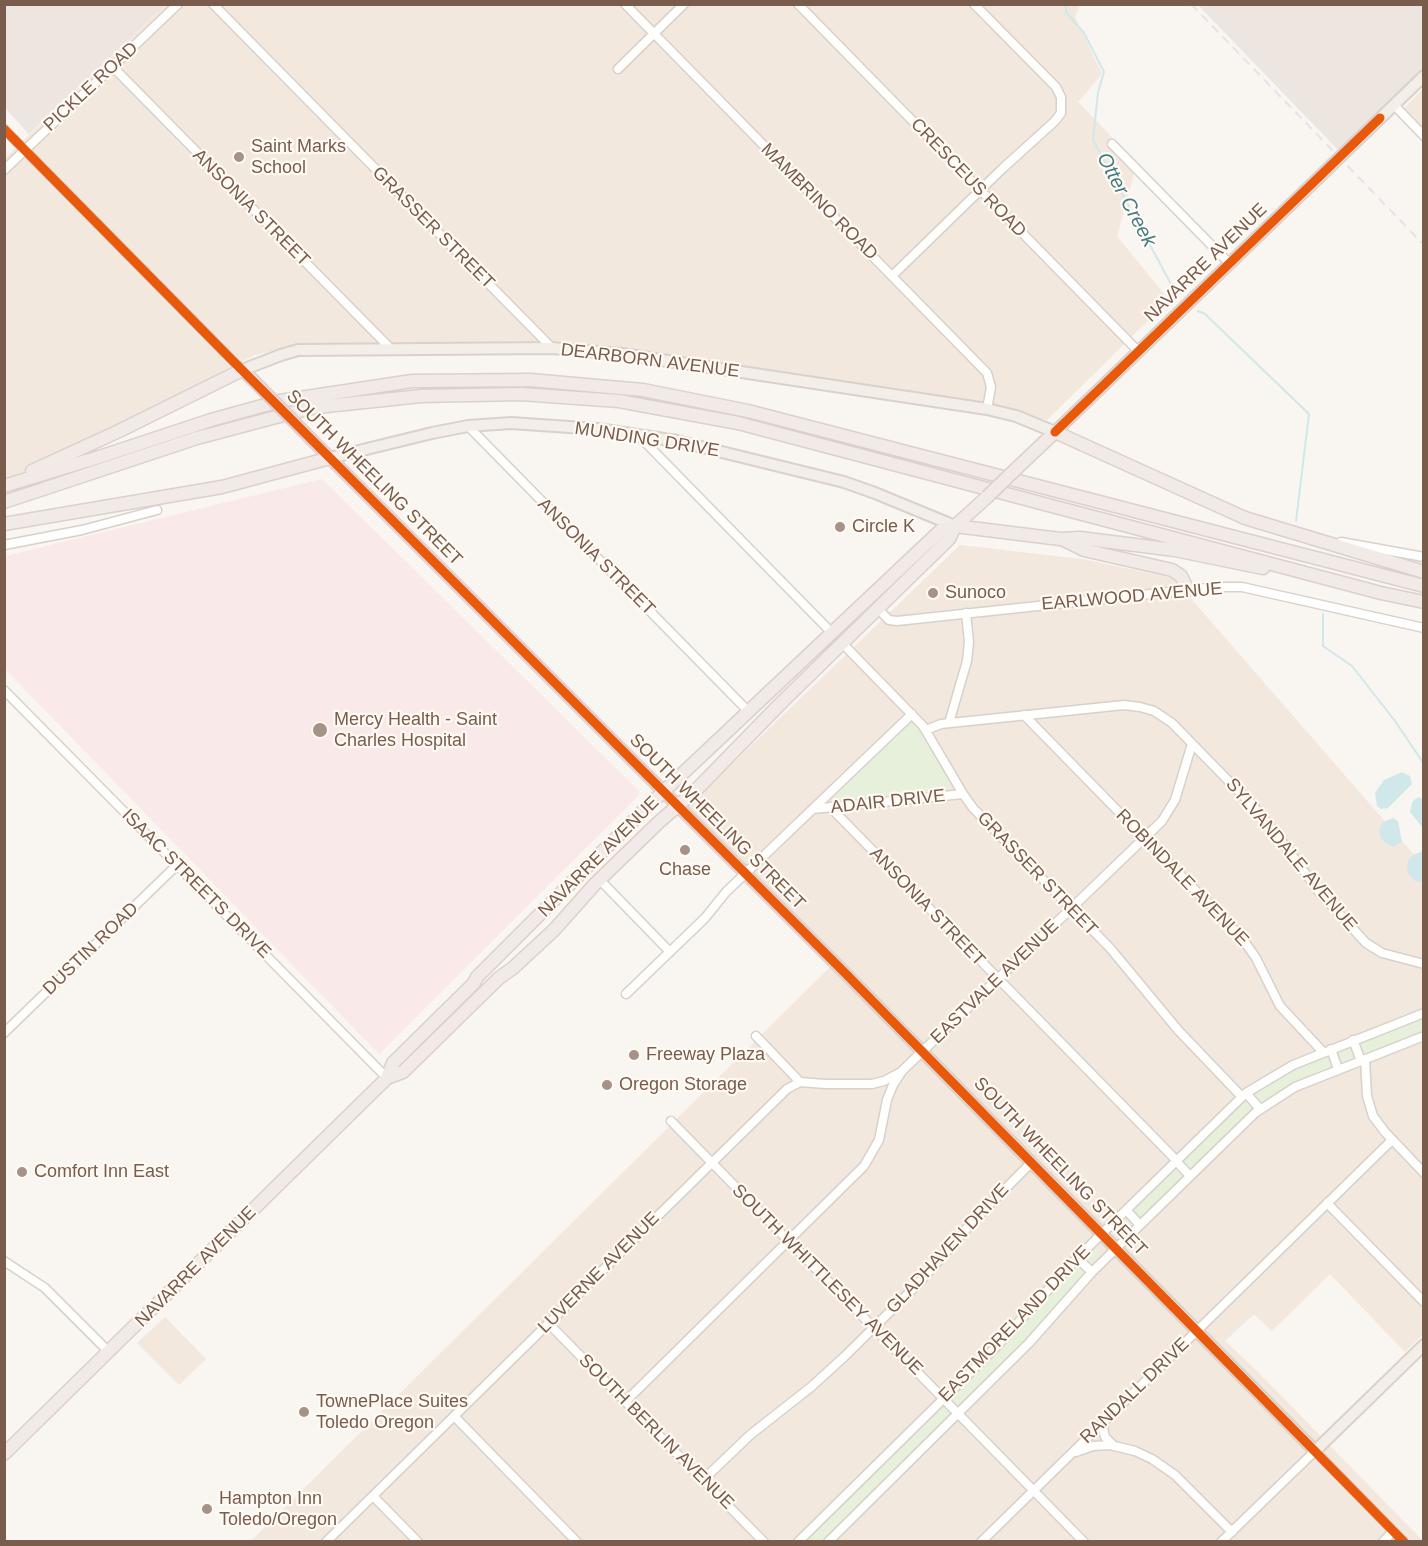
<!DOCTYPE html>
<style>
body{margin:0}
#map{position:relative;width:1428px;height:1546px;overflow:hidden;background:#f9f5f0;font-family:Arial,sans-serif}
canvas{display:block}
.frame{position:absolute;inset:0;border:6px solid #7a5c4d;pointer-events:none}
</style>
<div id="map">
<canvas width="1428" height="1546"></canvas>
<div class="frame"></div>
</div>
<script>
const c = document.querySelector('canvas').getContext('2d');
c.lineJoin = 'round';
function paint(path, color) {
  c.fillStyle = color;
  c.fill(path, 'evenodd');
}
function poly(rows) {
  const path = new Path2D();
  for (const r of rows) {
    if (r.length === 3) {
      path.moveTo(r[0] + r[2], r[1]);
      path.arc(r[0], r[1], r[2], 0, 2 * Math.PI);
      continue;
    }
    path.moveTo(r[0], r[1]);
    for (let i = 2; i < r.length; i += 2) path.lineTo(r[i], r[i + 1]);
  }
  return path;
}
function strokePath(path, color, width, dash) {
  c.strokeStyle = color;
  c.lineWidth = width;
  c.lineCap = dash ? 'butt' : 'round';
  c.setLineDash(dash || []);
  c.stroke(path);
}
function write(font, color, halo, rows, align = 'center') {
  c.font = font + ' Arial,sans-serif';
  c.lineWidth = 4.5;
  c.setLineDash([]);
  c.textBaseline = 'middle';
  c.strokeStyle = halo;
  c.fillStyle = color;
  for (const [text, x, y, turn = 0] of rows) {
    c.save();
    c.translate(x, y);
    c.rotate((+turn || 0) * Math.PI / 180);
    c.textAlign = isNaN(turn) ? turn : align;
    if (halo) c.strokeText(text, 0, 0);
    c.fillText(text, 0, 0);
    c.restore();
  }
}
const residential = poly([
 [165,5,1080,5,1075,17,1102,74,1078,102,1137,163,1117,236,1169,300,1047,420,983,404,557,341,294,346,255,355,28,470,5,478,5,158],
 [1423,89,1423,142,1397,115],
 [960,545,1082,559,1173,578,1423,865,1423,1334,1405,1352,1330,1274,1272,1331,1254,1314,1225,1341,1255,1369,1423,1541,250,1542,832,965,680,814],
 [165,1317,206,1359,179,1385,137,1343]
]);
const industrial = poly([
 [4,5,5,4,165,5,29,134,5,108],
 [1198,5,1423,5,1423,77,1343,155]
]);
const medical = poly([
 [322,479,638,790,639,795,379,1054,5,669,5,556]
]);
const green = poly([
 [911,724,916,724,921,728,951,782,949,790,845,802,838,799,838,791,904,727],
 [1423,1017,1423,1032,1367,1054,1361,1051,1360,1045,1363,1041],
 [1346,1055,8],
 [1324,1056,1332,1060,1331,1066,1328,1069,1291,1085,1265,1101,1261,1102,1256,1099,1255,1096,1256,1091,1298,1066],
 [1243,1102,1250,1103,1252,1111,1194,1167,1186,1167,1184,1162,1185,1157],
 [1177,1169,1183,1174,1182,1180,1144,1216,1141,1217,1136,1215,1134,1207,1173,1170],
 [1125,1226,8],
 [1093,1257,8],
 [1078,1266,1084,1271,1082,1278,1032,1335,963,1405,957,1406,954,1404,952,1396,1074,1267],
 [945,1406,950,1410,950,1418,824,1541,803,1542,940,1408]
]);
const water = poly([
 [1402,772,1410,776,1412,784,1388,808,1381,809,1377,806,1375,793,1384,780],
 [1419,797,1423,800,1423,828,1410,812,1412,803,1415,799],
 [1393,818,1398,821,1402,842,1393,847,1384,842,1380,836,1379,830,1383,822],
 [1423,851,1423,882,1415,881,1407,872,1408,861,1413,855]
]);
const stream = poly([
 [1066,4,1066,12,1084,33,1104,72,1098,92,1093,140,1171,284,1181,293],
 [1198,311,1205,314,1309,414,1296,521],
 [1323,614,1323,646,1352,666,1395,721,1424,764]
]);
const minor = poly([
 [213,4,552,348],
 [625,4,987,373,991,387,987,409],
 [798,4,1138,351],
 [113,67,390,348],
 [618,69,684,4],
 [1394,105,1424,136],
 [4,129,242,370],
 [1112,144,1229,263],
 [4,170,178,4],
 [892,276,1002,169,1055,121,1061,113,1061,97,1056,87,974,4],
 [468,426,749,712],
 [637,434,832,633],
 [1341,542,1424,557],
 [4,545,82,530,157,510],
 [878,609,889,620,897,621,1216,587,1242,587,1424,628],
 [843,644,923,726,963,794,973,808,1110,948,1178,1030,1242,1097],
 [4,690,387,1078],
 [1024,715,1242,938,1256,958,1280,1006,1323,1052],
 [949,723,967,661,969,642,966,613],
 [926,730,941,724,1124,705,1140,707,1154,711,1172,723,1254,807,1275,832,1320,893,1366,943,1382,953,1424,964],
 [830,807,1177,1161],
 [813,809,963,794],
 [600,880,670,952],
 [626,994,705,918,726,892,912,714],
 [4,1033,177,865],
 [756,1036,800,1082],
 [1353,1040,1361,1061],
 [1331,1049,1338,1069],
 [1365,1059,1367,1096,1373,1116,1385,1132,1424,1173],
 [1246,1093,1260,1109],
 [671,1121,1084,1542],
 [1176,1161,1190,1176],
 [1327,1203,1424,1302],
 [1126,1210,1140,1225],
 [1077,1258,1092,1272],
 [4,1261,45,1288,109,1352],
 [548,1323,764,1542],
 [626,1401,864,1166,879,1140,887,1100,893,1085,902,1071,1162,821,1175,800,1192,744],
 [454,1416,577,1542],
 [1105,1421,1103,1428,1105,1437,1114,1446],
 [1076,1452,1093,1446,1110,1445,1135,1451,1152,1459,1175,1475,1232,1532],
 [703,1480,750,1435,811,1387,844,1357,917,1285,976,1218,1032,1162],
 [373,1496,418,1542],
 [326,1542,787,1089,800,1082,825,1084,872,1084,884,1081,899,1073],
 [798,1542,995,1348,1077,1258,1246,1093,1293,1065,1424,1013],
 [828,1542,1029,1343,1092,1272,1255,1113,1295,1087,1424,1036],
 [981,1542,1392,1140],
 [1221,1542,1315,1451,1404,1542],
 [1383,1542,1393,1531]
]);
const major = poly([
 [252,379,242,370,281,355,298,350,552,348,622,354,987,409,1016,416,1055,432,1424,76],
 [312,440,846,974,1315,1451,1424,1345],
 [330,458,432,433,468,426,511,423,598,429,677,441,844,482,875,493,955,526]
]);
const highway = poly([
 [1017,468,1055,432,1245,518,1424,572],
 [32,471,119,431,242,370],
 [4,486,99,457,211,420,280,401,412,381,530,380,643,390,748,411,1424,586],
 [4,502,197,438,291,413,317,407,421,396,521,394,619,401,738,423,1381,593,1424,602],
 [4,524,222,487,330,458],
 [1064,540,1084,550,1172,570,1181,576,1188,590],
 [387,1078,393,1063,474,983,477,977,646,808,941,530,955,526,1060,539,1080,538,1175,550,1263,568],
 [4,1454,387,1078,403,1072,499,978,513,968,554,930,595,884,659,822,696,790,782,702,949,539,955,526,987,497]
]);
const rail = poly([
 [1191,4,1424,245]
]);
const majorBridge = poly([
 [252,379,312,440]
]);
const highwayBridge = poly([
 [987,497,1017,468]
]);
const cycleway = poly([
 [4,129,226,354,846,974,1404,1542],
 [1055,432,1380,118]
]);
const markers = [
 [239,157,6,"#a69286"],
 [840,527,6,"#a69286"],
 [933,593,6,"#a69286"],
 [320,730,8,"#a69286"],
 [685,850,6,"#a69286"],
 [634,1055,6,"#a69286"],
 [607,1085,6,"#a69286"],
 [22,1172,6,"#a69286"],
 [304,1412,6,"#a69286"],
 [207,1509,6,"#a69286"]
];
const streetNames = [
 ["PICKLE ROAD",91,87,-43],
 ["CRESCEUS ROAD",968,178,46],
 ["MAMBRINO ROAD",819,202,45],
 ["ANSONIA STREET",251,208,45],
 ["GRASSER STREET",433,228,45],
 ["NAVARRE AVENUE",1206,263,-44],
 ["DEARBORN AVENUE",650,361,7],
 ["MUNDING DRIVE",647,440,9],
 ["SOUTH WHEELING STREET",374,478,45],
 ["ANSONIA STREET",596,557,45],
 ["EARLWOOD AVENUE",1132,597,-5],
 ["ADAIR DRIVE",888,802,-6],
 ["SOUTH WHEELING STREET",717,822,45],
 ["SYLVANDALE AVENUE",1291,855,50],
 ["NAVARRE AVENUE",599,857,-45],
 ["GRASSER STREET",1037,874,46],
 ["ROBINDALE AVENUE",1182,878,46],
 ["ISAAC STREETS DRIVE",196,884,45],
 ["ANSONIA STREET",927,907,46],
 ["DUSTIN ROAD",91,949,-44],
 ["EASTVALE AVENUE",995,982,-44],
 ["SOUTH WHEELING STREET",1060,1167,46],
 ["GLADHAVEN DRIVE",948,1249,-47],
 ["NAVARRE AVENUE",196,1267,-45],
 ["LUVERNE AVENUE",599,1273,-45],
 ["SOUTH WHITTLESEY AVENUE",827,1280,45],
 ["EASTMORELAND DRIVE",1015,1324,-46],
 ["RANDALL DRIVE",1135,1391,-44],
 ["SOUTH BERLIN AVENUE",656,1432,45]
];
const poiNames = [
 ["Saint Marks",251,147],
 ["School",251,168],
 ["Circle K",852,527],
 ["Sunoco",945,593],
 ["Mercy Health - Saint",334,720],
 ["Charles Hospital",334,741],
 ["Chase",685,870,"center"],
 ["Freeway Plaza",646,1055],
 ["Oregon Storage",619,1085],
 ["Comfort Inn East",34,1172],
 ["TownePlace Suites",316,1402],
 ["Toledo Oregon",316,1423],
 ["Hampton Inn",219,1499],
 ["Toledo/Oregon",219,1520]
];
const waterNames = [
 ["Otter Creek",1126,200,62]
];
paint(residential, '#f2e8de');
paint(industrial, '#ede5e0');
paint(medical, '#fae9e9');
paint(green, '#e7f0db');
paint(water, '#d0e8ea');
strokePath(stream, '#d0e8ea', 2);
strokePath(minor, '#d7d1cb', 11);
strokePath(major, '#dad1cc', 14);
strokePath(highway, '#dad1cc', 15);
strokePath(minor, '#fefefd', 8);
strokePath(major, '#f3eee8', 10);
strokePath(highway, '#f2eae7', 12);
strokePath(rail, '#e6e3e7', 2, [9, 6]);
strokePath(majorBridge, '#dad1cc', 14, []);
strokePath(highwayBridge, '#dad1cc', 15, []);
strokePath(majorBridge, '#f3eee8', 10);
strokePath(highwayBridge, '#f2eae7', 12);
strokePath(cycleway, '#e8590c', 9);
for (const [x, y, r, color] of markers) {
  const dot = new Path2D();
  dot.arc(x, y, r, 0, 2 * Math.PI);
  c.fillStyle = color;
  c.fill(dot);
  strokePath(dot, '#fffaf3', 2);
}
write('18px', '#7a5c4d', '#fffaf3', streetNames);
write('18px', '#7a5c4d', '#fffaf3', poiNames, 'left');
write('italic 20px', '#437c86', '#fffaf3', waterNames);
</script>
